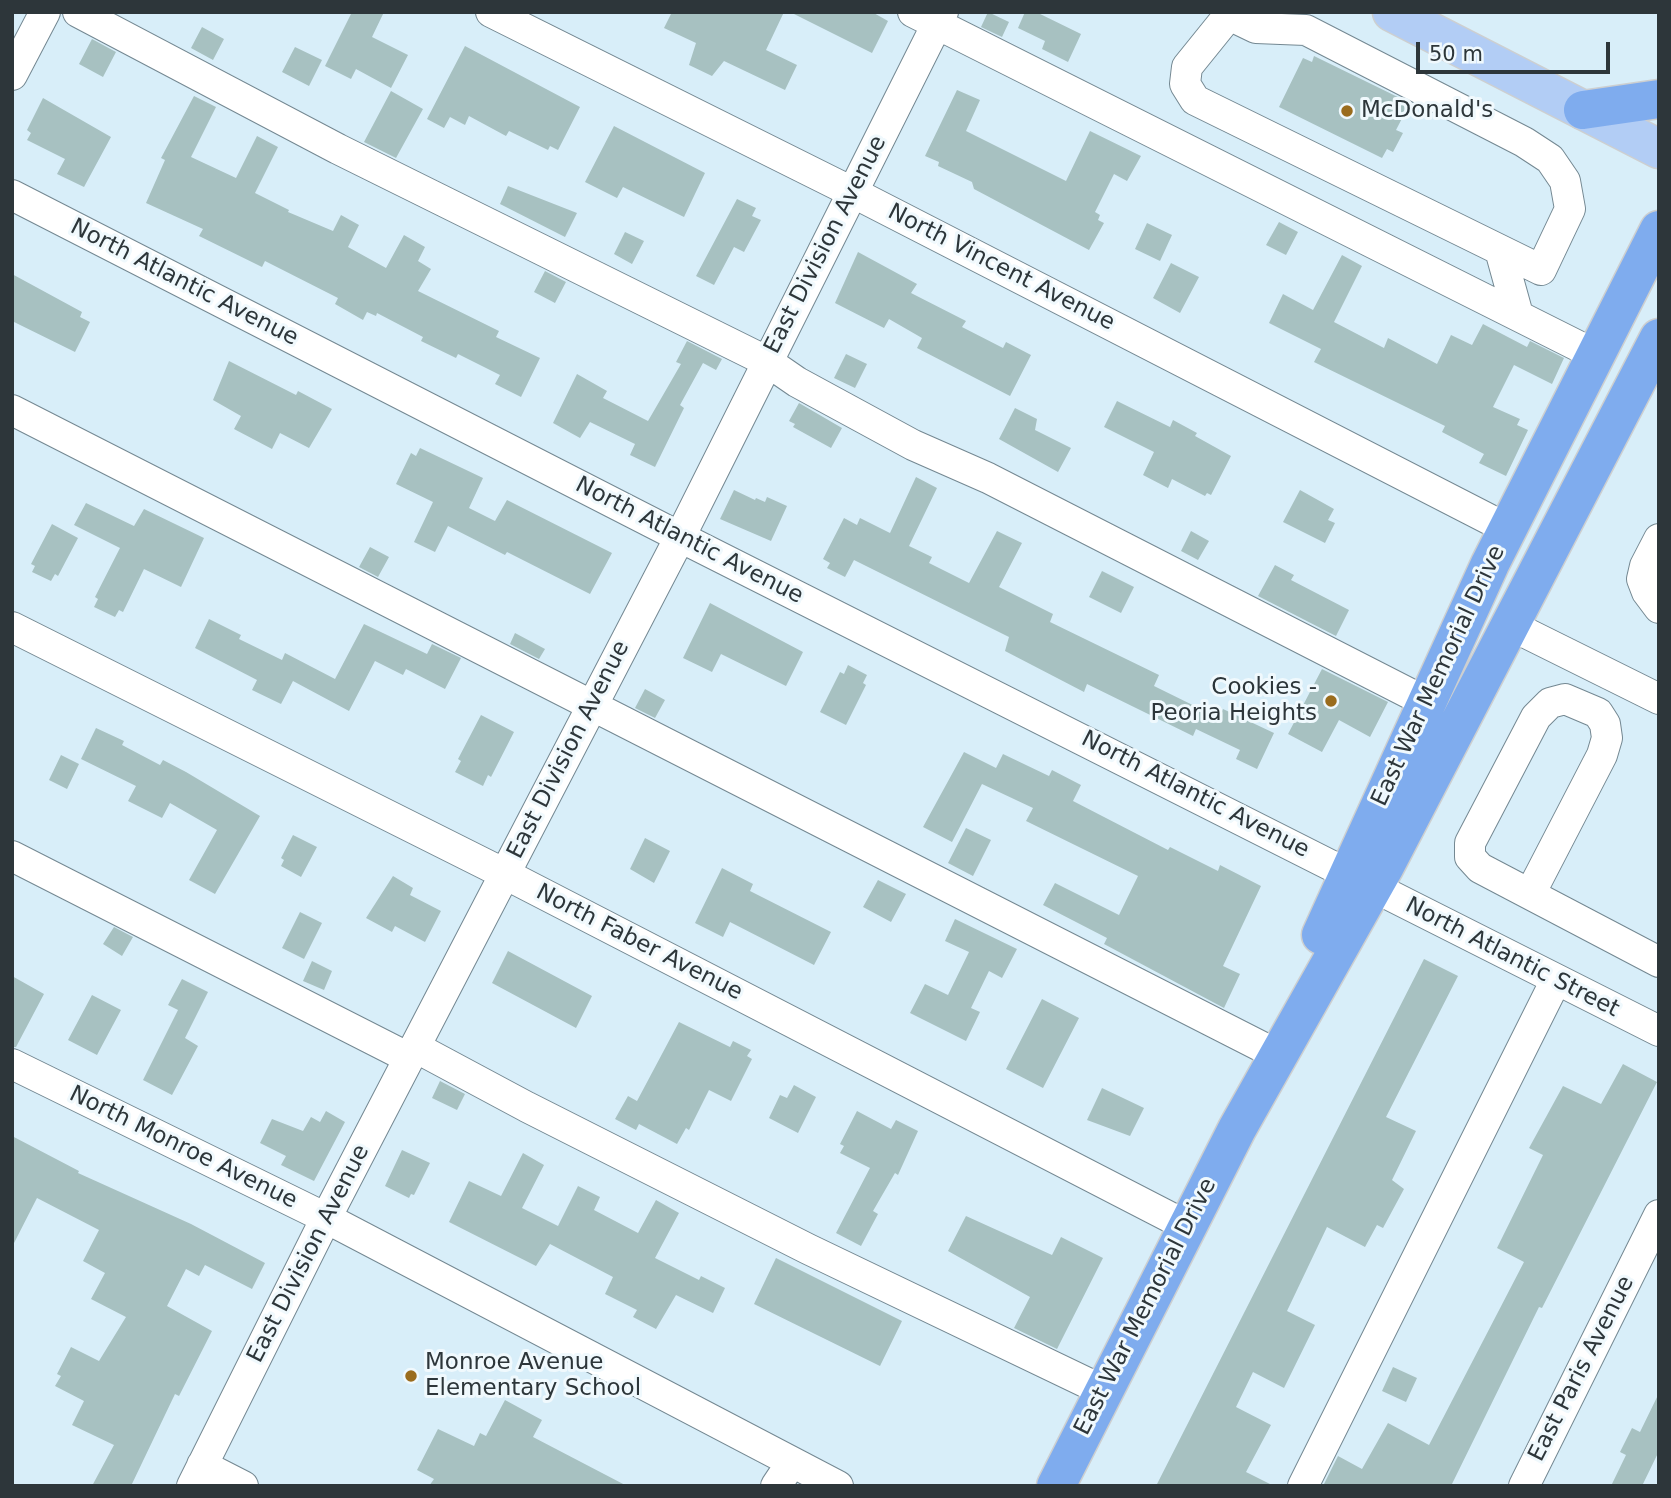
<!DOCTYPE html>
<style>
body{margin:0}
#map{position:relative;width:1671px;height:1498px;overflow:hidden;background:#d8eef9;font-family:"DejaVu Sans",sans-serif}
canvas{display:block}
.frame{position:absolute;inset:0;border:14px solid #2d363a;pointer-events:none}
.scale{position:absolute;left:1416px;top:42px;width:194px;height:32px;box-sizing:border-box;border:4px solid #2d363a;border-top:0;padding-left:9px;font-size:21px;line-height:24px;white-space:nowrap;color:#2d363a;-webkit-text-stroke:5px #f0f9fd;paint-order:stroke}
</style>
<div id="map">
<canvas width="1671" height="1498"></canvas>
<div class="frame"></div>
<div class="scale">50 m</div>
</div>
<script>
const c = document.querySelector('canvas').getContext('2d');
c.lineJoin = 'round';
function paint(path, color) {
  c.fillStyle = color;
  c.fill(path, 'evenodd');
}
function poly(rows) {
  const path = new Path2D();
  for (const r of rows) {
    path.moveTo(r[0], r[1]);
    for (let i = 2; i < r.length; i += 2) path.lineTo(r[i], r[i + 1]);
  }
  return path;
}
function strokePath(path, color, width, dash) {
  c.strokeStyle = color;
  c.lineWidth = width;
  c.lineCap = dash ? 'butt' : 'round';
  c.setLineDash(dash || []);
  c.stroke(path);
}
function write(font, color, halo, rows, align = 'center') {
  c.font = font + ' "DejaVu Sans",sans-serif';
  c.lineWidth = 6;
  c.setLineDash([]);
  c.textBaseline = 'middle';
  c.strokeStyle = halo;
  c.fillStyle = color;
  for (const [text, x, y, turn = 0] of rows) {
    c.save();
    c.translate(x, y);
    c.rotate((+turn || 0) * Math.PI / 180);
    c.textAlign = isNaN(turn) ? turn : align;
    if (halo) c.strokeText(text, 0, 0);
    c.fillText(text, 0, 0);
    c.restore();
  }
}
const building = poly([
 [352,12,384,12,372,37,408,55,391,88,356,69,351,79,325,66],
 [672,12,784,12,766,50,797,65,785,90,724,61,712,76,689,65,696,43,664,28],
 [790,12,872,12,888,21,872,53],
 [988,12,1009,22,1002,37,981,27],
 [1025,12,1036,12,1081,34,1068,62,1042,49,1045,41,1018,28],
 [202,27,224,39,213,60,191,48],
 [92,39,116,52,103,77,79,64],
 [465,46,580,107,558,150,550,146,548,150,509,131,506,136,469,116,465,125,450,117,444,128,427,119],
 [295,47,322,60,309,86,282,72],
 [1314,56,1410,103,1396,130,1403,133,1393,152,1387,149,1382,158,1279,107,1303,58,1312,62],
 [957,90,980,100,966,131,1066,181,1090,131,1141,156,1127,181,1114,174,1095,212,1100,215,1098,220,1104,223,1089,250,974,189,972,182,938,166,939,162,925,156],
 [391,91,423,109,396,158,364,142],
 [194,96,216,107,191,157,236,178,257,136,278,147,255,193,289,210,288,212,333,231,341,215,359,225,348,247,386,268,404,235,425,247,418,261,431,269,418,291,499,331,496,337,540,358,521,397,495,384,500,375,458,354,456,358,421,341,423,337,377,313,376,316,367,312,363,320,335,304,338,298,265,261,262,267,199,236,203,229,146,203,165,160,161,158],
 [43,98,111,137,84,187,57,174,65,159,27,140,31,133,27,130],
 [614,126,705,173,684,217,623,187,617,198,585,182],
 [508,186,577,213,565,237,500,204],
 [737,199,756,208,752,216,761,220,744,252,734,247,714,285,696,276],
 [1279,222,1298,232,1286,255,1266,245],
 [1147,223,1172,235,1160,261,1135,249],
 [625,232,644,241,632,264,614,254],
 [858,252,917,284,911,293,966,321,962,327,1003,348,1006,342,1031,355,1010,396,917,348,922,338,889,319,884,328,835,303],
 [1342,255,1362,266,1334,322,1384,348,1388,338,1437,364,1451,335,1472,345,1483,324,1527,347,1530,341,1564,358,1552,384,1514,365,1493,407,1520,419,1517,425,1528,430,1506,476,1479,463,1484,454,1442,432,1445,426,1314,362,1321,349,1269,323,1283,294,1313,310],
 [1171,263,1199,277,1180,313,1153,298],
 [545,271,566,282,555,303,534,292],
 [12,274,82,312,80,317,90,322,75,352,12,321],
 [687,341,722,359,716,370,703,363,680,405,684,408,655,467,630,455,635,444,590,422,580,438,553,423,577,374,607,391,603,398,648,421,681,364,676,362],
 [846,354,867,364,855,388,834,378],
 [229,361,296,395,298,391,332,409,309,448,280,433,272,449,234,429,241,416,213,400],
 [1117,401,1170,427,1173,420,1197,433,1195,436,1231,456,1211,495,1207,493,1205,496,1172,479,1168,488,1143,475,1154,452,1104,427],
 [799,403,842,428,831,448,793,427,795,424,789,421],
 [1015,408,1037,419,1035,430,1071,448,1058,472,999,439],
 [420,448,483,478,469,508,495,521,507,500,612,553,590,594,507,552,505,555,448,526,435,552,414,542,433,502,396,484,411,453,416,456],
 [916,477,937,488,909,546,932,557,929,563,969,583,997,531,1022,543,999,587,1053,614,1050,622,1159,675,1154,686,1219,718,1223,709,1274,733,1257,769,1236,759,1240,750,1196,729,1193,736,1087,684,1084,692,1005,651,1009,637,854,560,845,577,827,568,830,563,823,559,844,518,857,525,860,518,890,533],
 [734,490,755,500,756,498,765,502,767,497,787,506,771,541,720,519],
 [1300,490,1334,509,1328,520,1335,523,1325,543,1283,522],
 [86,503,134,526,144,509,204,538,181,587,144,569,123,612,119,610,115,617,94,607,98,599,95,597,120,548,74,525],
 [52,524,78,538,58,576,55,574,51,581,32,572,35,566,31,564],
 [1191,531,1209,541,1198,560,1181,551],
 [370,547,389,557,378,577,359,567],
 [1275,565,1294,575,1291,580,1349,610,1336,636,1258,596],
 [1102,571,1134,587,1121,613,1089,597],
 [710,603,803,652,786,686,721,654,712,672,683,658],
 [209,619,241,635,239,639,282,660,285,653,335,679,364,624,427,654,432,644,461,658,445,689,406,669,403,675,375,661,349,711,293,681,281,704,252,690,257,680,195,648],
 [515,633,545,649,539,659,510,644],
 [848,665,867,675,863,683,866,685,846,725,820,712,840,672,844,674],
 [1322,669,1388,702,1370,737,1339,720,1322,752,1288,734],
 [645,689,665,700,655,718,635,708],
 [481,715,514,732,491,777,488,775,483,786,455,772,461,761,458,759],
 [96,728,124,741,122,745,160,765,163,760,186,772,260,816,215,894,189,880,217,830,170,803,162,818,128,801,136,786,81,759],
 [964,752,996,768,1003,754,1049,776,1052,770,1081,785,1073,801,1168,850,1170,847,1218,871,1220,865,1261,886,1223,966,1240,974,1224,1008,1104,944,1107,938,1043,905,1055,883,1119,915,1138,876,1026,821,1033,808,982,784,952,842,923,827],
 [61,755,79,764,67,789,49,780],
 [966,828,991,840,973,876,948,863],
 [293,835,317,847,301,877,281,866,284,860,281,858],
 [645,838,670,851,654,883,630,869],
 [722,868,753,884,750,891,831,932,814,965,730,922,723,937,695,923],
 [393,876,413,888,410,895,441,911,425,942,395,926,392,932,366,918],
 [878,880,906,894,891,922,863,907],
 [300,912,322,923,304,959,282,948],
 [955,919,1017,949,1002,978,989,971,971,1008,980,1012,966,1041,910,1013,925,984,948,995,969,952,945,941],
 [114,927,133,937,122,956,103,944],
 [508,951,592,996,576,1028,492,983],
 [1424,959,1458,976,1386,1117,1416,1131,1392,1180,1404,1189,1383,1228,1377,1225,1365,1247,1327,1227,1287,1311,1315,1325,1284,1388,1253,1372,1236,1407,1271,1425,1246,1472,1274,1486,1156,1486],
 [312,961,332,971,324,990,303,981],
 [12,976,44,994,16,1047,12,1047],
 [182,979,208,992,185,1038,198,1046,172,1095,143,1080,178,1010,168,1005],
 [92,995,121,1010,97,1055,68,1040],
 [1042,999,1079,1018,1043,1088,1006,1069],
 [679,1022,730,1047,733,1041,751,1050,747,1056,752,1059,731,1101,709,1090,689,1130,686,1128,677,1144,639,1124,636,1130,615,1119,628,1096,637,1101],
 [1623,1064,1657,1082,1542,1308,1539,1307,1451,1486,1323,1486,1338,1456,1362,1469,1388,1423,1429,1445,1524,1262,1497,1248,1543,1155,1529,1148,1563,1086,1601,1104],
 [440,1081,465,1094,457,1110,432,1098],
 [794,1085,816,1097,798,1133,769,1118,780,1095,787,1098],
 [1102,1088,1144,1108,1130,1136,1087,1120],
 [326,1111,345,1122,314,1181,281,1165,286,1156,260,1143,272,1119,303,1131,311,1117,320,1122],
 [857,1111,891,1129,896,1120,918,1131,898,1175,895,1173,873,1211,878,1214,861,1246,836,1233,870,1168,840,1153,844,1146,840,1144],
 [12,1136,79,1171,78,1173,191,1224,265,1263,252,1289,205,1265,199,1276,186,1269,167,1306,212,1331,179,1396,175,1394,131,1486,92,1486,114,1445,72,1425,84,1401,55,1386,61,1376,57,1374,71,1347,99,1361,126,1317,91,1299,105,1273,83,1261,99,1230,37,1198,12,1247],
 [402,1150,430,1163,414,1195,411,1194,409,1198,385,1186],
 [523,1153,544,1165,522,1208,558,1226,578,1186,600,1197,594,1210,638,1233,656,1200,679,1213,655,1258,699,1280,701,1276,725,1288,713,1313,676,1295,656,1329,633,1317,637,1310,605,1294,613,1277,550,1244,536,1266,449,1222,469,1181,501,1196],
 [966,1216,1052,1255,1061,1237,1103,1258,1057,1349,1014,1328,1030,1297,948,1251],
 [776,1258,902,1321,880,1366,754,1304],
 [1393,1367,1417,1378,1406,1402,1382,1391],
 [1659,1393,1659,1451,1642,1486,1611,1486,1626,1455,1620,1452,1632,1428,1640,1432],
 [505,1400,542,1420,533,1437,627,1486,429,1486,434,1479,417,1470,438,1429,474,1446,480,1433,486,1436]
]);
const minor = poly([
 [78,12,338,149,768,362,797,382,913,445,988,478,1426,702],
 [491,12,852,192,1508,529],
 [913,12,1596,355],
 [1229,15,1256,28,1306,30,1524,142,1550,159,1565,181,1570,209,1541,270,1195,100,1185,84,1187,67,1229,15],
 [12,75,45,12],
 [12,195,680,537,1659,1031],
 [1500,250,1518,315],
 [12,410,1270,1051],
 [1659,539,1645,566,1642,579,1647,592,1659,608],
 [1510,625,1659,699],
 [12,627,505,874,1187,1226],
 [12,856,409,1058],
 [1530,894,1602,755,1607,738,1605,724,1598,713,1565,699,1550,703,1536,717,1470,843,1470,857,1480,868,1659,962],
 [415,1047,527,1107,808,1249,1104,1391],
 [12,1064,326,1218,838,1486],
 [202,1465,243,1486],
 [192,1486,326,1218,680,537,943,12],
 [776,1486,792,1462],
 [1303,1486,1556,980],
 [1524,1486,1659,1215]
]);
const major = poly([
 [1392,12,1659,149]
]);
const highway = poly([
 [1583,110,1659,99],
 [1321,935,1490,564,1659,230],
 [1056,1486,1237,1129,1384,868,1659,338]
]);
const markers = [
 [1347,111,7,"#9a6c1d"],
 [1331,701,7,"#9a6c1d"],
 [411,1376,7,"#9a6c1d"]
];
const poiNames = [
 ["McDonald's",1361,111],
 ["Cookies -",1317,688,"right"],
 ["Peoria Heights",1317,714,"right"],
 ["Monroe Avenue",425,1363],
 ["Elementary School",425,1389]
];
const streetNames = [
 ["East Division Avenue",826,245,-63],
 ["North Vincent Avenue",1001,268,27],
 ["North Atlantic Avenue",184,283,27],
 ["North Atlantic Avenue",689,541,27],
 ["East War Memorial Drive",1439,676,-65],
 ["East Division Avenue",569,750,-63],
 ["North Atlantic Avenue",1195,795,27],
 ["North Faber Avenue",639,943,27],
 ["North Atlantic Street",1512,958,27],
 ["North Monroe Avenue",183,1148,26],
 ["East Division Avenue",309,1254,-63],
 ["East War Memorial Drive",1146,1307,-63],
 ["East Paris Avenue",1582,1369,-63]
];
paint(building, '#a7c1c1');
strokePath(minor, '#748892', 32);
strokePath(major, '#cdcfd0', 41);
strokePath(highway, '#cdcfd0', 41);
strokePath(minor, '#fff', 30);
strokePath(major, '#b2cdf5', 38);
strokePath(highway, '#7facee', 38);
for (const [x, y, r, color] of markers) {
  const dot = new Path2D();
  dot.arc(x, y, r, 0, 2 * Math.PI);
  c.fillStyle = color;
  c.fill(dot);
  strokePath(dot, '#f0f9fd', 2.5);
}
write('23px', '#2d363a', '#f0f9fd', poiNames, 'left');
write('23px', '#2d363a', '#f0f9fd', streetNames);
</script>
